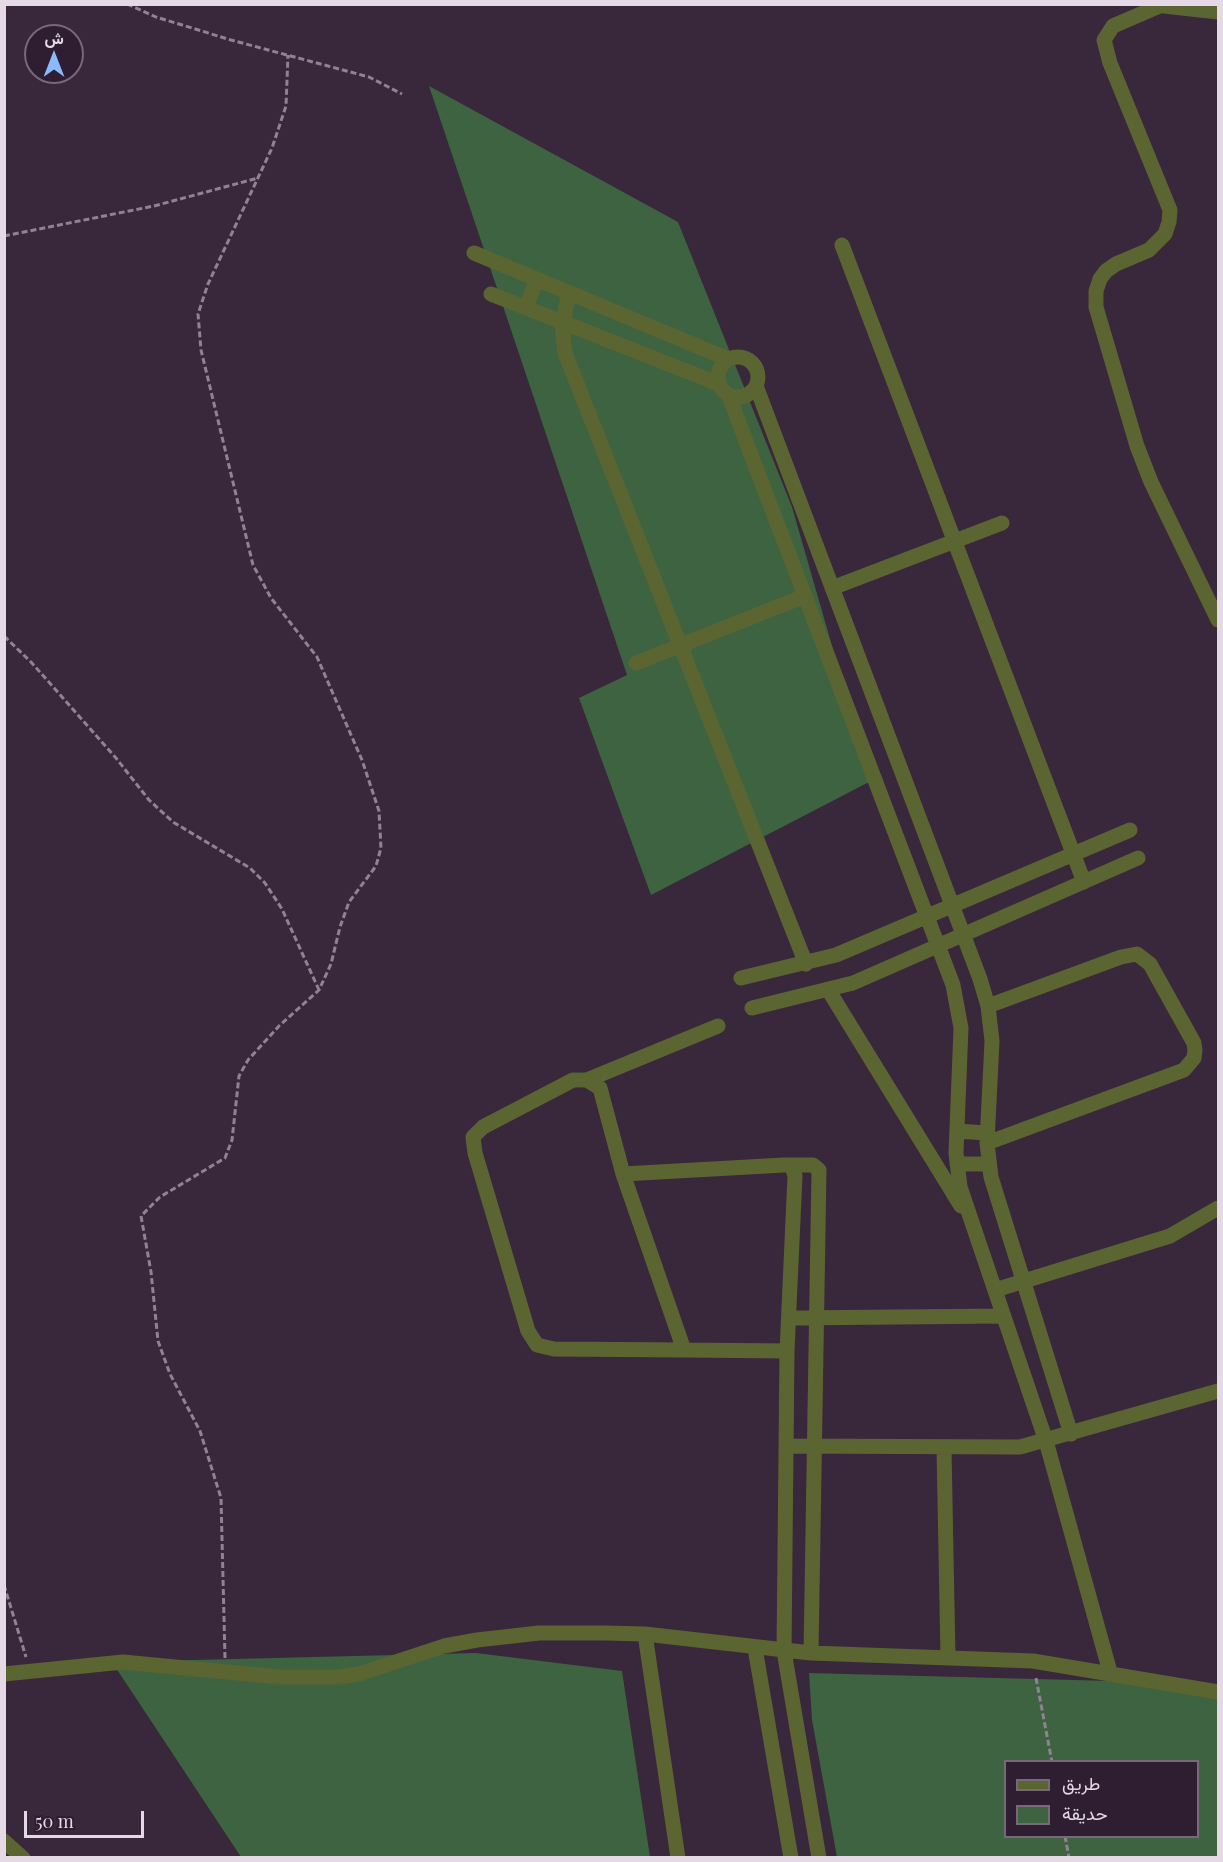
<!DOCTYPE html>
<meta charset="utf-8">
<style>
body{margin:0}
#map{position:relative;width:1223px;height:1862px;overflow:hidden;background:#39273b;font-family:"Playfair Display",Vazirmatn,serif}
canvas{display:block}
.frame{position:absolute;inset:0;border:6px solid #e5d9e6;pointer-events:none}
.legend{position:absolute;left:1004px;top:1760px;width:195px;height:78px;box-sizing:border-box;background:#2f1e31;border:2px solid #786979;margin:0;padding:8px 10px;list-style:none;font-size:18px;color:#e5d9e6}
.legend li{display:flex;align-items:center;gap:12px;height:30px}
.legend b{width:30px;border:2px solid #786979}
.north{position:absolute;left:24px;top:24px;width:60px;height:60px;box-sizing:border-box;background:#2f1e31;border:2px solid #786979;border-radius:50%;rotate:0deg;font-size:16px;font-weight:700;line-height:24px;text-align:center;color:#e5d9e6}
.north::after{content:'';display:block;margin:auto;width:21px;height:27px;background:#89bafc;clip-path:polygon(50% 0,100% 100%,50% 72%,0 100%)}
.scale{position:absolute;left:24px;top:1811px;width:120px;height:27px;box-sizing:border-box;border:3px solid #e5d9e6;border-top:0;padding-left:8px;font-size:18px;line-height:21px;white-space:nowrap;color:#e5d9e6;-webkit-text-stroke:4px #2f1e31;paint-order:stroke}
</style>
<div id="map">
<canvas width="1223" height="1862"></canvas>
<div class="frame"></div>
<ul class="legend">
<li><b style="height:8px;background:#5b6532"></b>طريق</li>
<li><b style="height:16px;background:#3e6340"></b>حديقة</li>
</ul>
<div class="north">ش</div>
<div class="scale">50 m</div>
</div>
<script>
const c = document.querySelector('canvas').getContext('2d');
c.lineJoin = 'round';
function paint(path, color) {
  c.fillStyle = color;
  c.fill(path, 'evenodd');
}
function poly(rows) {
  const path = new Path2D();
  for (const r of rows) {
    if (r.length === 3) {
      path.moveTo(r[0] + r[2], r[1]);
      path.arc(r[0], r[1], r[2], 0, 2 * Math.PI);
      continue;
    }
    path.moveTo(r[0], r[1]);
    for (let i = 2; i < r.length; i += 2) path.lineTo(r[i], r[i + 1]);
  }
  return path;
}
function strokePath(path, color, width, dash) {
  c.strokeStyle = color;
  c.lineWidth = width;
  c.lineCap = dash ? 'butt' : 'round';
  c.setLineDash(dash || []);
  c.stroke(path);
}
const green = poly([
 [429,86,678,222,792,507,871,781,651,895,579,698,627,675],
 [476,1653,622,1671,650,1857,241,1857,112,1662],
 [809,1673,1112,1681,1218,1696,1218,1857,837,1857,812,1720],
 [1006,1762,1198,1762,1198,1836,1006,1836]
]);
const path = poly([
 [127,4,156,17,231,40,369,77,402,94],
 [4,236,154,206,258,178],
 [4,636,31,662,116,758,149,800,173,822,250,868,265,883,282,909,319,990],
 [4,1585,26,1657],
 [225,1658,221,1498,200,1431,170,1374,158,1341,151,1272,141,1216,160,1197,225,1158,232,1140,239,1076,248,1060,279,1026,319,990,331,964,340,927,349,902,376,866,381,848,379,811,362,760,317,657,271,598,253,565,201,350,198,314,208,284,272,148,286,106,288,55],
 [1036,1678,1052,1762],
 [1065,1836,1069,1858]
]);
const minor = poly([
 [1164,4,1113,26,1104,40,1110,63,1170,210,1169,222,1165,234,1149,250,1116,264,1106,271,1100,279,1096,291,1096,307,1137,446,1151,482,1218,620],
 [1164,6,1218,12],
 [842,245,1084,882],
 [474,253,728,359],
 [569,292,562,327,565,353,806,964],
 [491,294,719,384],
 [526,308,537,279],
 [738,377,20],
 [756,386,980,979,988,1006,992,1041,987,1143,991,1177,1071,1434],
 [728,394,953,985,961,1028,956,1153,960,1187,1046,1441,1110,1672],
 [832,588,1002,523],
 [636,663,805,596],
 [741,978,836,955,1130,830],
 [829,991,961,1206],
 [752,1008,853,983,1138,858],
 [587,1080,718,1026],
 [957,1131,987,1133],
 [987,1143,1184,1070,1194,1058,1195,1050,1194,1043,1150,964,1137,954,1121,957,988,1006],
 [957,1164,988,1164],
 [792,1166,795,1176,787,1351,784,1651,819,1858],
 [623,1174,784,1165,813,1165,819,1170,811,1653],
 [995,1290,1170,1236,1218,1208],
 [789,1318,1004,1316],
 [684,1350,623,1174,600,1088,587,1080,573,1080,483,1127,473,1137,475,1153,528,1331,537,1345,554,1349,684,1350,787,1351],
 [786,1446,1020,1447,1218,1391],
 [944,1449,948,1657],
 [645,1634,678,1858],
 [755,1648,791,1858],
 [4,1674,123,1662,279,1677,338,1677,359,1674,444,1646,477,1640,539,1633,605,1633,645,1634,811,1653,1033,1661,1218,1692],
 [4,1841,23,1858]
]);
paint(green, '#3e6340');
strokePath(path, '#918293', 3, [6, 3]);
strokePath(minor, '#5b6532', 15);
</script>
